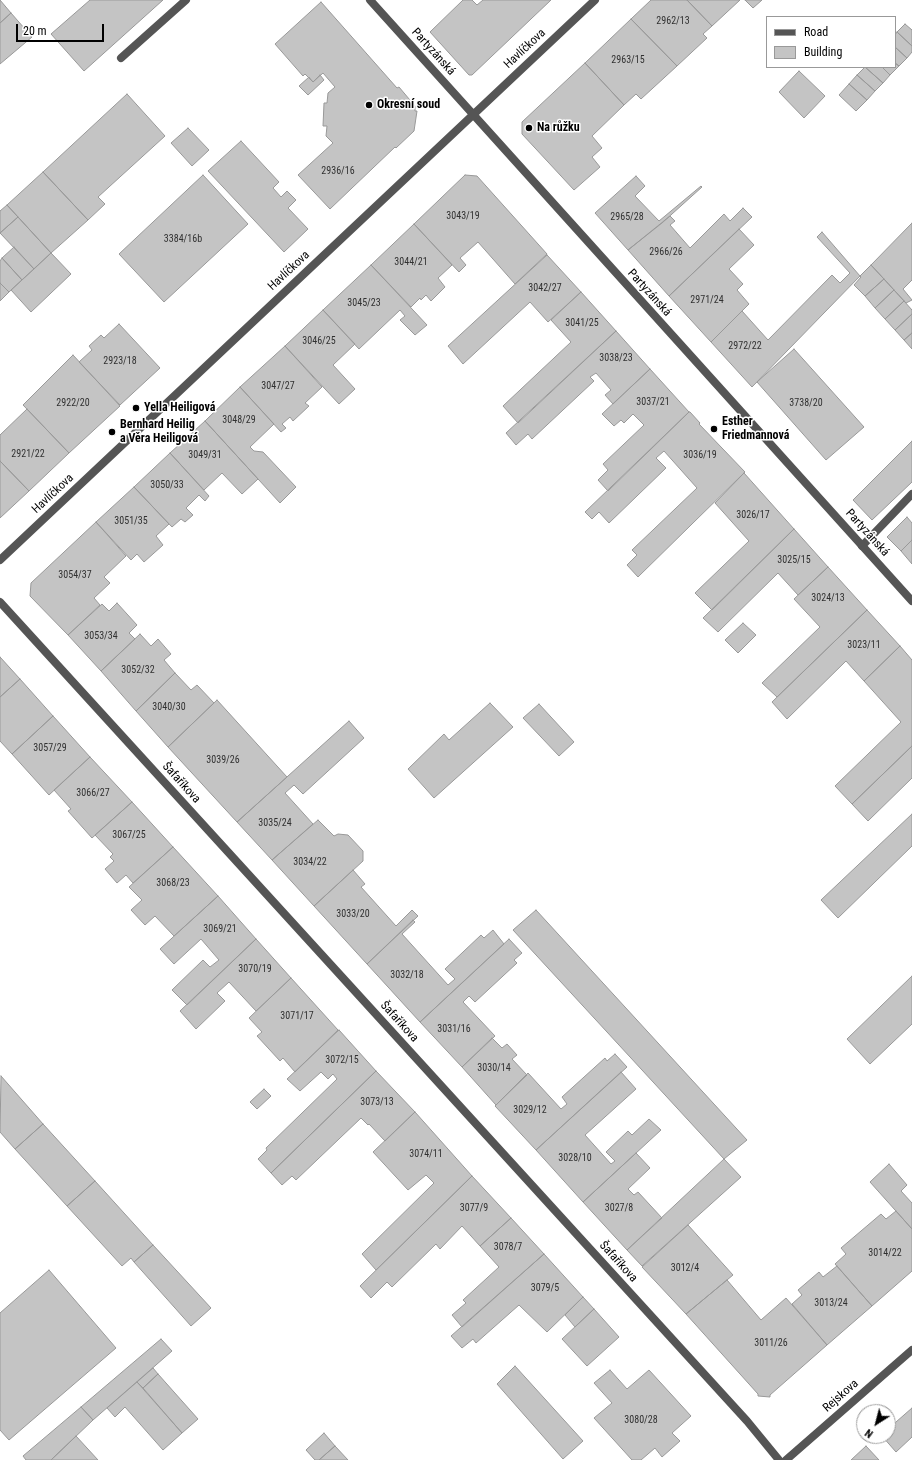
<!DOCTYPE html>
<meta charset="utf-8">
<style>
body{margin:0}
#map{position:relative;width:912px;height:1460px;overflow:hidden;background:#fff;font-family:"Roboto Condensed",sans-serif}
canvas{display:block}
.legend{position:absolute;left:766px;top:16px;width:130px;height:52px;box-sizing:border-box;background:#fff;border:1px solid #999;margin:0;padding:5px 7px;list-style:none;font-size:12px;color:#000}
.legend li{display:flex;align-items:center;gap:8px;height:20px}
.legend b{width:20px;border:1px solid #999}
.north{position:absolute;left:856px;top:1404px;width:40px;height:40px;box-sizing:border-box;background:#fff;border:1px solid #999;border-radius:50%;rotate:216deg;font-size:11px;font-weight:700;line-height:16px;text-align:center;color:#000}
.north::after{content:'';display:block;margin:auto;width:14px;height:18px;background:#000;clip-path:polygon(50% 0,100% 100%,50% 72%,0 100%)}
.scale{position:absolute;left:16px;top:24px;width:88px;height:18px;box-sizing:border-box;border:2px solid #000;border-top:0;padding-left:5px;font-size:12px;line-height:14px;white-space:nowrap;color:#000;-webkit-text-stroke:3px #fff;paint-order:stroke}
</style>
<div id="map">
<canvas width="912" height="1460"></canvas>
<ul class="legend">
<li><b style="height:5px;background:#555"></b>Road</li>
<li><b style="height:11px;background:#c4c4c4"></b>Building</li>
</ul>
<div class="north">N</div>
<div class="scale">20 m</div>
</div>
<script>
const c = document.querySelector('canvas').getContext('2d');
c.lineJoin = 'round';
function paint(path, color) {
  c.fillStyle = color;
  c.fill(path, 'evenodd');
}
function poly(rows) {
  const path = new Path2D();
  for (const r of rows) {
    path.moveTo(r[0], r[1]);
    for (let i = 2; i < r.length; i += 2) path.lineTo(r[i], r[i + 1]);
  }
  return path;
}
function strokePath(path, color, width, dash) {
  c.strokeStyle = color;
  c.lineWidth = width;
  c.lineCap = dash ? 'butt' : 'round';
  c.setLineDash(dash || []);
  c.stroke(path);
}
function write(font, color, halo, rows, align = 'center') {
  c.font = font + ' "Roboto Condensed",sans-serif';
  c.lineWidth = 3;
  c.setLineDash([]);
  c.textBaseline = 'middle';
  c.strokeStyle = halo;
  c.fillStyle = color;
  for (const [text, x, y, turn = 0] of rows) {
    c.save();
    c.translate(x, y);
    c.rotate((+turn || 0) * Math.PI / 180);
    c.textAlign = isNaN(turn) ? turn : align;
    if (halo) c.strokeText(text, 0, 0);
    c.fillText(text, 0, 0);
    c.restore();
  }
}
const building = poly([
 [0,0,11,13,0,23,0,0],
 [90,0,163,0,84,71,51,34,90,0],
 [463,0,472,0,477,5,483,0,551,0,472,75,469,75,430,32,463,0],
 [651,0,687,0,712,26,703,34,707,38,677,66,631,19,651,0],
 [687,0,740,0,712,26,687,0],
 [745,0,762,0,753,8,745,0],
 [321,2,397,88,399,87,415,106,415,111,417,111,414,131,396,148,395,147,330,209,298,175,333,143,326,136,327,126,323,126,324,103,327,103,328,93,335,87,323,73,313,82,305,74,303,76,275,44,321,2],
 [11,13,32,37,0,64,0,23,11,13],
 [631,19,677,66,641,99,636,94,624,105,585,63,631,19],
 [905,24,912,30,912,46,897,32,905,24],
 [897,32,912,46,912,52,907,58,895,47,895,35,897,32],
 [895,47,907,58,899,66,895,63,895,47],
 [585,63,624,105,592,136,602,148,592,157,600,167,574,190,522,134,522,122,585,63],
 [895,63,899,66,890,75,882,67,895,67,895,63],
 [865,67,882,67,890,75,883,83,865,67],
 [865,67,883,83,875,91,857,75,865,67],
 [799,71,825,96,804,118,779,92,799,71],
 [320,75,324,80,308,95,299,86,309,77,313,82,320,75],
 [857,75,875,91,867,100,849,84,857,75],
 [849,84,867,100,856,111,839,95,849,84],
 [127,94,165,136,98,197,105,204,88,220,43,172,127,94],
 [188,128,209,150,192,166,171,143,188,128],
 [241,141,279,182,273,188,281,197,287,191,296,200,288,208,308,229,284,252,208,171,241,141],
 [43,172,88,220,51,253,7,205,43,172],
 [203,175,248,224,164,302,119,254,203,175],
 [465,175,477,176,547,254,515,284,478,242,460,258,466,265,459,272,414,224,465,175],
 [636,176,645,186,635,196,659,221,701,186,702,187,662,223,628,250,595,213,636,176],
 [7,205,18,217,0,233,0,211,7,205],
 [743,208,752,217,669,296,628,250,670,216,675,221,670,225,690,248,724,214,730,221,743,208],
 [18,217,51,253,34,269,0,233,18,217],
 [912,223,912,280,903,289,912,300,906,303,871,265,912,223],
 [414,224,452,265,438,278,445,287,431,301,426,295,421,300,420,298,411,307,371,265,414,224],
 [739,229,754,245,729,269,743,284,737,290,749,304,711,342,669,296,739,229],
 [822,232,860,276,752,387,711,342,742,311,768,340,832,275,840,283,850,273,817,237,822,232],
 [14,247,34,269,22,280,2,258,14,247],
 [51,253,71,274,31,312,11,290,51,253],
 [547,255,581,292,548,322,530,302,463,364,448,346,547,255],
 [2,258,22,280,9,292,0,283,0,261,2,258],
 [371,265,427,325,415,335,400,320,405,316,400,310,359,349,323,310,371,265],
 [871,265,884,279,865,296,854,285,861,277,860,276,871,265],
 [884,279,894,290,875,308,865,296,884,279],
 [0,283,9,292,0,301,0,283],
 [894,290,904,301,885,319,875,308,894,290],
 [581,292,616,331,518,423,503,406,571,342,551,320,581,292],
 [904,301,912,310,912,314,895,330,885,319,904,301],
 [323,310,355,344,333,365,355,389,339,404,285,346,323,310],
 [912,314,912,333,904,340,895,330,912,314],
 [119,324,160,368,120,405,79,362,92,350,89,346,101,335,104,338,119,324],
 [616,331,650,369,613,404,605,395,611,390,596,373,590,377,594,381,532,439,528,434,516,445,506,433,616,331],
 [912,333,912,349,904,340,912,333],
 [285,346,322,387,305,403,309,406,293,421,290,417,282,424,286,428,281,432,240,387,285,346],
 [794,349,864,427,826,460,757,382,794,349],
 [73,355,120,406,69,453,23,405,73,355],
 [650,369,689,412,608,491,598,480,608,470,603,464,644,425,633,414,624,423,621,420,614,426,602,414,650,369],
 [240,387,274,424,250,447,254,451,263,452,296,487,280,503,205,421,240,387],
 [27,409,69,453,29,491,0,461,0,435,27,409],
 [689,412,690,412,700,423,699,424,745,472,638,577,627,565,637,555,632,550,697,488,664,451,656,458,666,468,609,523,599,512,592,519,585,512,689,412],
 [205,421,258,479,242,494,222,473,204,490,170,453,205,421],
 [912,441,912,482,872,520,853,500,912,441],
 [170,453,209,496,205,501,199,495,186,508,193,515,185,522,181,519,172,527,134,487,170,453],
 [0,461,29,491,0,518,0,461],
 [744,473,794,529,712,610,695,593,749,541,715,503,744,473],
 [134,487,169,524,156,536,163,545,144,562,137,554,131,560,96,522,134,487],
 [907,517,912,523,912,540,901,551,887,537,907,517],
 [96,522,126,556,104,577,110,583,94,598,100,605,68,635,30,596,31,583,96,522],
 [794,529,828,567,798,595,778,573,718,632,703,618,794,529],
 [912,540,912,564,901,551,912,540],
 [828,567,867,610,777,697,762,683,820,627,794,599,828,567],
 [117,603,137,625,129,633,135,639,101,671,68,635,102,604,109,611,117,603],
 [867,610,900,646,864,681,846,661,787,719,772,702,867,610],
 [743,623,756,635,738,653,725,640,743,623],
 [140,634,151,646,158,639,171,654,164,660,175,673,136,711,101,671,140,634],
 [900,646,912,660,912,746,852,804,835,786,901,722,864,681,900,646],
 [0,657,20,679,0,697,0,657],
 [175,673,191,690,197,685,214,703,168,747,136,711,175,673],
 [20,679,53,716,12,754,0,741,0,697,20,679],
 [217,700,287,777,237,822,168,747,217,700],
 [490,703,513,727,434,798,408,769,444,734,449,740,490,703],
 [539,704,574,742,559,756,523,718,539,704],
 [53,716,90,757,49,795,12,754,53,716],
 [349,721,364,738,303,794,294,785,285,793,313,824,272,860,237,822,349,721],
 [912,746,912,778,868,821,852,804,912,746],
 [90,757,132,802,92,838,68,811,71,809,54,790,90,757],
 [132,802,173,847,133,883,126,875,117,883,105,869,114,861,110,857,113,854,95,835,132,802],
 [912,814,912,846,838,918,821,900,912,814],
 [318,820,334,836,338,834,348,835,363,851,363,861,314,906,272,860,318,820],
 [173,847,218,896,174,936,155,916,145,925,131,910,142,900,129,887,173,847],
 [353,870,365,884,361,887,396,926,412,910,418,916,367,964,314,906,353,870],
 [218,896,256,939,187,1005,172,990,203,960,210,967,219,960,201,939,174,964,160,949,218,896],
 [536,910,747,1140,724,1159,513,930,536,910],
 [413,920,415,922,402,934,448,985,455,979,445,969,481,935,484,938,493,930,504,944,420,1022,367,964,413,920],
 [256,939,291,978,256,1011,229,982,217,993,225,1001,196,1029,180,1011,256,939],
 [509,939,522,953,514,960,517,963,475,1002,469,996,463,1002,495,1036,462,1067,420,1022,509,939],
 [912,976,912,1024,870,1064,847,1039,912,976],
 [291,978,338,1030,295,1072,283,1058,280,1061,257,1036,262,1032,249,1018,291,978],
 [339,1030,376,1071,271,1173,258,1159,267,1150,266,1148,337,1079,333,1074,328,1079,321,1072,300,1091,287,1079,339,1030],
 [492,1038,502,1048,507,1044,517,1055,512,1059,527,1075,496,1105,462,1067,492,1038],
 [615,1054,627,1067,536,1150,495,1106,528,1073,561,1109,567,1104,562,1097,605,1058,607,1061,615,1054],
 [376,1071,415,1112,385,1141,369,1124,368,1125,361,1118,296,1180,292,1176,282,1185,271,1173,376,1071],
 [621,1072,636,1089,585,1135,611,1164,615,1161,606,1152,628,1131,632,1135,649,1119,661,1130,583,1202,536,1150,621,1072],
 [1,1076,43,1124,15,1149,0,1132,1,1076],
 [264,1089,271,1096,257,1109,250,1102,264,1089],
 [415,1112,472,1176,376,1270,362,1254,434,1183,426,1175,408,1190,373,1152,415,1112],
 [43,1124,95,1181,67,1206,15,1149,43,1124],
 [636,1153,650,1168,628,1189,634,1195,638,1192,662,1218,627,1250,583,1202,636,1153],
 [724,1159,741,1177,642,1266,627,1250,724,1159],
 [889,1164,907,1185,901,1191,912,1203,912,1229,870,1182,889,1164],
 [472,1176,511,1218,480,1246,462,1226,440,1249,436,1244,392,1287,387,1282,371,1298,360,1286,472,1176],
 [95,1181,153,1245,134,1262,131,1258,122,1266,67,1206,95,1181],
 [896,1211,912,1229,912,1271,872,1306,835,1264,846,1254,841,1248,881,1214,886,1219,896,1211],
 [511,1218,544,1254,462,1327,452,1315,466,1303,463,1300,499,1267,480,1246,511,1218],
 [688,1225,733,1275,686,1314,642,1267,688,1225],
 [153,1245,211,1308,191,1326,134,1262,153,1245],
 [544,1254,583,1297,547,1332,519,1305,476,1343,473,1339,462,1348,451,1336,544,1254],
 [837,1266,872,1306,827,1345,792,1304,802,1295,798,1290,819,1272,823,1277,837,1266],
 [49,1270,116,1348,9,1440,0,1430,0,1313,49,1270],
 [727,1280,761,1320,786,1298,827,1345,770,1395,770,1397,758,1396,758,1394,686,1314,727,1280],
 [583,1297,594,1309,575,1327,565,1315,583,1297],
 [594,1309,619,1337,587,1366,562,1339,594,1309],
 [161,1339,172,1351,93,1420,81,1407,161,1339],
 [515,1366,583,1441,563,1459,497,1384,515,1366],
 [153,1368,158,1374,143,1388,137,1382,153,1368],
 [610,1370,627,1389,649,1370,691,1416,672,1433,680,1441,662,1457,655,1448,641,1460,632,1460,594,1418,612,1403,594,1383,610,1370],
 [158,1374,198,1419,182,1433,143,1388,158,1374],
 [137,1382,182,1433,163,1450,125,1407,115,1417,107,1408,137,1382],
 [81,1407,93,1420,51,1460,26,1460,23,1456,81,1407],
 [912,1408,912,1437,896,1452,882,1436,888,1436,888,1429,912,1408],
 [324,1433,335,1446,319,1460,315,1460,306,1450,324,1433],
 [76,1436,98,1460,51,1460,76,1436],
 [335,1446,348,1460,319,1460,335,1446],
 [866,1446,879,1460,851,1460,866,1446]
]);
const service = poly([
 [121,58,186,0],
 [862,546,912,494]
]);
const minor = poly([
 [370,0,912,601],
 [0,560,595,0],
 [0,602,747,1421,779,1460],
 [786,1460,912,1350]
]);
const markers = [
 [369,105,4,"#000"],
 [529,128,4,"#000"],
 [136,408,4,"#000"],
 [714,429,4,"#000"],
 [112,432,4,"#000"]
];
const numberNames = [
 ["2962/13",673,21],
 ["2963/15",628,60],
 ["2936/16",338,171],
 ["3043/19",463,216],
 ["2965/28",627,217],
 ["3384/16b",183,239],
 ["2966/26",666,252],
 ["3044/21",411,262],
 ["3042/27",545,288],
 ["2971/24",707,300],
 ["3045/23",364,303],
 ["3041/25",582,323],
 ["3046/25",319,341],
 ["2972/22",745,346],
 ["3038/23",616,358],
 ["2923/18",120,361],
 ["3047/27",278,386],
 ["3037/21",653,402],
 ["2922/20",73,403],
 ["3738/20",806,403],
 ["3048/29",239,420],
 ["2921/22",28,454],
 ["3049/31",205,455],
 ["3036/19",700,455],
 ["3050/33",167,485],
 ["3026/17",753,515],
 ["3051/35",131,521],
 ["3025/15",794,560],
 ["3054/37",75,575],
 ["3024/13",828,598],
 ["3053/34",101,636],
 ["3023/11",864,645],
 ["3052/32",138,670],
 ["3040/30",169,707],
 ["3057/29",50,748],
 ["3039/26",223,760],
 ["3066/27",93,793],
 ["3035/24",275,823],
 ["3067/25",129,835],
 ["3034/22",310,862],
 ["3068/23",173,883],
 ["3033/20",353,914],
 ["3069/21",220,929],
 ["3070/19",255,969],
 ["3032/18",407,975],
 ["3071/17",297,1016],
 ["3031/16",454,1029],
 ["3072/15",342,1060],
 ["3030/14",494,1068],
 ["3073/13",377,1102],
 ["3029/12",530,1110],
 ["3074/11",426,1154],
 ["3028/10",575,1158],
 ["3077/9",474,1208],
 ["3027/8",619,1208],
 ["3078/7",508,1247],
 ["3014/22",885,1253],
 ["3012/4",685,1268],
 ["3079/5",545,1288],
 ["3013/24",831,1303],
 ["3011/26",771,1343],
 ["3080/28",641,1420]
];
const streetNames = [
 ["Havlíčkova",525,49,-43],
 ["Partyzánská",433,52,48],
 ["Havlíčkova",289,271,-43],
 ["Partyzánská",649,293,48],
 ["Havlíčkova",53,494,-43],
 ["Partyzánská",867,533,48],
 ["Šafaříkova",181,783,48],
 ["Šafaříkova",399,1022,48],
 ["Šafaříkova",618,1262,48],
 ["Rejskova",841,1396,-41]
];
const poiNames = [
 ["Okresní soud",377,105],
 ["Na růžku",537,128],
 ["Yella Heiligová",144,408],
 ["Esther",722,422],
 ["Friedmannová",722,436],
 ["Bernhard Heilig",120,425],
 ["a Věra Heiligová",120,439]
];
paint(building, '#c4c4c4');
strokePath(building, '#999', 1);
strokePath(service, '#555', 8);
strokePath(minor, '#555', 8);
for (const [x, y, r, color] of markers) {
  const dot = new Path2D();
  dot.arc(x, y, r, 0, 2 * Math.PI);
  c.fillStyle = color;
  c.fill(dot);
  strokePath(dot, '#fff', 1.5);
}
write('10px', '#313131', null, numberNames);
write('12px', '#000', '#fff', streetNames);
write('bold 12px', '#000', '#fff', poiNames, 'left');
</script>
